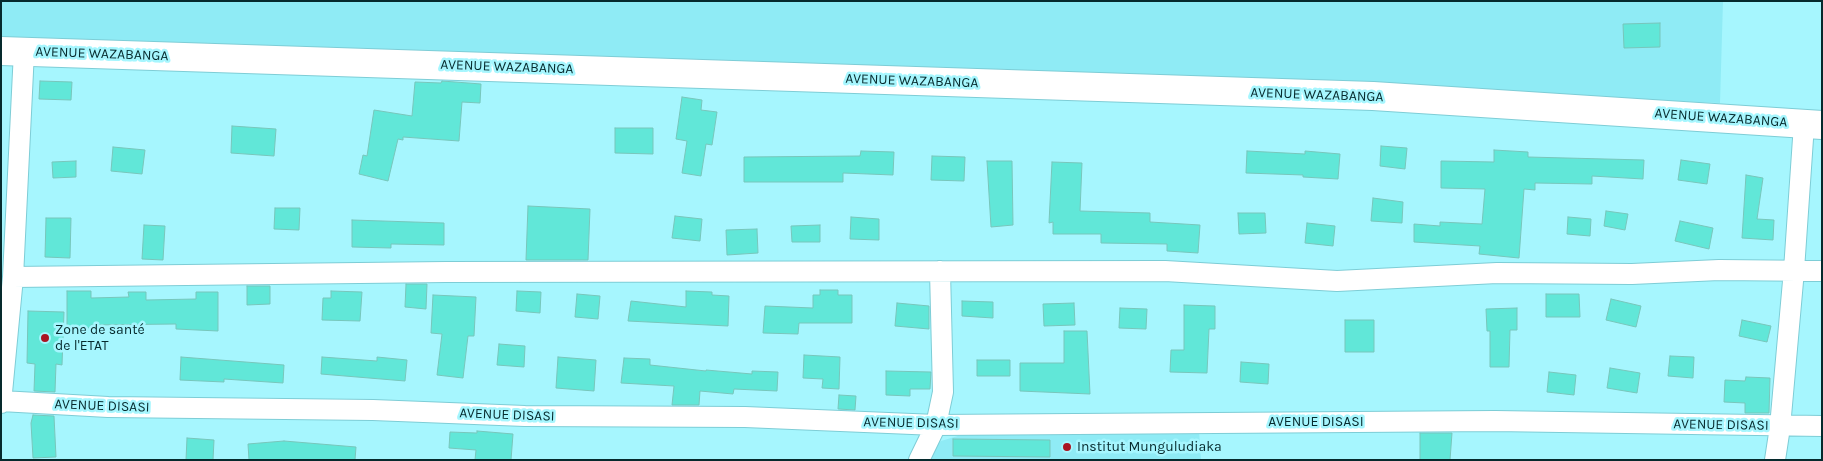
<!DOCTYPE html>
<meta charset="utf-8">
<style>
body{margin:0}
#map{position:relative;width:1823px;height:461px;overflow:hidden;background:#a6f6fe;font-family:Karla,sans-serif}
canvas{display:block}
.frame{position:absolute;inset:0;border:2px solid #062a2d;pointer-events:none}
</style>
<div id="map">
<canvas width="1823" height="461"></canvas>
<div class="frame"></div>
</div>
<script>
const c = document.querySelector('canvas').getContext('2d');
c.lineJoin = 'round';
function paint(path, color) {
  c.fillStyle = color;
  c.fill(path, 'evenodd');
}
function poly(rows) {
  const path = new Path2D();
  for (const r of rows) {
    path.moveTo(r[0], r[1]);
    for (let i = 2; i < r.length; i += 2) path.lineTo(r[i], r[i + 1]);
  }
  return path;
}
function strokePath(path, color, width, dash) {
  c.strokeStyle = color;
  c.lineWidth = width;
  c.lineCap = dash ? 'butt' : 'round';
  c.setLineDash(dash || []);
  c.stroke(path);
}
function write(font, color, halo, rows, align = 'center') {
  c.font = font + ' Karla,sans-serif';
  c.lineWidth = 5;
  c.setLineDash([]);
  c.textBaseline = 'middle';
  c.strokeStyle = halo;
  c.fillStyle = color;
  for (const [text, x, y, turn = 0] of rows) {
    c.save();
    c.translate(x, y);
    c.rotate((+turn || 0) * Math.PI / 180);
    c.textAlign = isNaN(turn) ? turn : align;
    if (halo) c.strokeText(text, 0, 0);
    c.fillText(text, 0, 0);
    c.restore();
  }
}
const built = poly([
 [1,1,1723,1,1720,103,742,61,1,39],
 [1199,431,1201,460,922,460,927,453,941,441,961,435]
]);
const building = poly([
 [1660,23,1660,47,1624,48,1623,24,1660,23],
 [40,81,72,82,71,100,39,99,40,81],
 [442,81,481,84,480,103,462,102,459,141,403,137,403,140,398,139,388,181,359,174,363,155,367,156,374,110,412,116,415,82,441,83,442,81],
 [682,97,702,100,701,110,717,112,712,145,706,144,701,176,682,173,687,141,676,139,682,97],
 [232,126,276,129,274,156,231,153,232,126],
 [615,128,653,128,653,154,615,153,615,128],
 [1381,146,1407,148,1405,169,1380,166,1381,146],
 [113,147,145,150,142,174,111,171,113,147],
 [1494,150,1528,152,1528,157,1644,160,1643,179,1592,176,1592,184,1535,183,1535,190,1524,189,1519,258,1479,254,1480,246,1414,242,1414,224,1440,226,1440,222,1482,224,1485,189,1441,188,1441,161,1494,162,1494,150],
 [861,151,894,152,893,175,843,173,843,182,744,182,744,157,860,156,861,151],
 [1247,151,1305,154,1305,151,1340,154,1338,179,1303,177,1303,175,1246,173,1247,151],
 [932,156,965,157,964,181,931,180,932,156],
 [1681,160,1710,164,1707,184,1678,180,1681,160],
 [76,161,76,177,53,178,52,162,76,161],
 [987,161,1012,161,1013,225,991,227,987,161],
 [1052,162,1082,163,1080,211,1150,213,1150,222,1200,225,1198,253,1167,251,1167,244,1101,243,1101,234,1053,234,1053,222,1049,223,1052,162],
 [1746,175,1763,178,1757,219,1774,220,1773,240,1742,238,1746,175],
 [1373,198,1403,202,1402,223,1371,221,1373,198],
 [528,206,590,209,588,260,526,260,528,206],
 [275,208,300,208,299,230,274,229,275,208],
 [1606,211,1628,214,1625,230,1604,226,1606,211],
 [1238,213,1265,213,1266,233,1239,234,1238,213],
 [675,216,702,219,700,241,672,238,675,216],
 [851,217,879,219,879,240,850,239,851,217],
 [1568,217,1591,219,1590,236,1567,234,1568,217],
 [46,218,71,218,70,258,45,257,46,218],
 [352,220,444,223,444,245,391,244,391,248,352,247,352,220],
 [1680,221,1713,228,1709,249,1675,241,1680,221],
 [1307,223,1335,226,1333,246,1305,243,1307,223],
 [144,225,165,226,163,260,142,259,144,225],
 [820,225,820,242,792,242,791,226,820,225],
 [757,229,758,253,727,255,726,230,757,229],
 [406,284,427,284,426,309,405,307,406,284],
 [247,286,270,286,270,304,247,305,247,286],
 [820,290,838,290,838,295,852,295,852,323,799,323,798,334,763,333,765,306,813,308,813,295,820,295,820,290],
 [67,291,91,291,91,298,129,297,128,292,146,292,146,300,196,299,196,292,218,292,218,331,176,329,176,324,91,325,91,328,67,328,67,291],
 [331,291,362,292,360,321,322,320,323,298,331,298,331,291],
 [517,291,541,292,540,313,516,311,517,291],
 [686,291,712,292,712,295,729,296,728,326,628,321,631,301,686,307,686,291],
 [577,294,600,296,598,319,575,317,577,294],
 [1546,294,1579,294,1580,317,1546,317,1546,294],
 [433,295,476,297,474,336,468,336,463,378,437,375,442,334,431,333,433,295],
 [1611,299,1641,306,1636,327,1606,320,1611,299],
 [962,301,993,302,993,318,962,316,962,301],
 [897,303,929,306,929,329,895,326,897,303],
 [1074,303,1075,325,1044,326,1043,304,1074,303],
 [1184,305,1215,306,1215,329,1209,329,1207,373,1170,372,1171,350,1184,350,1184,305],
 [1120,308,1147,309,1146,329,1119,328,1120,308],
 [1517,308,1517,330,1510,330,1509,367,1490,367,1490,331,1487,331,1486,309,1517,308],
 [28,311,64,312,62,365,56,364,55,392,34,391,35,364,27,363,28,311],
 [1345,320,1374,320,1374,352,1345,352,1345,320],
 [1742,320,1771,326,1767,342,1739,336,1742,320],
 [1064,331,1087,331,1090,394,1020,391,1020,363,1064,363,1064,331],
 [499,344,525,346,524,367,497,365,499,344],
 [804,355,840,357,839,389,822,388,823,379,803,378,804,355],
 [1670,356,1694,357,1693,378,1668,376,1670,356],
 [181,357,284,365,283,383,224,379,224,382,180,380,181,357],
 [322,357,377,361,377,357,407,360,405,381,321,374,322,357],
 [558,357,596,360,594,391,556,388,558,357],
 [624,358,650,359,650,365,706,371,706,370,752,374,752,371,778,372,777,391,734,389,733,394,700,391,699,405,672,405,674,386,621,383,624,358],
 [977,360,1010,360,1010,376,977,376,977,360],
 [1241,362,1269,364,1268,384,1240,382,1241,362],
 [1610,368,1640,373,1637,393,1607,388,1610,368],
 [886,371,931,372,930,389,910,389,910,396,886,395,886,371],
 [1549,372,1576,375,1574,395,1547,392,1549,372],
 [1746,377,1770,378,1769,413,1745,413,1745,403,1724,402,1725,380,1745,381,1746,377],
 [839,395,856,396,855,410,838,409,839,395],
 [33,415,54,416,56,457,33,458,31,423,33,415],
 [477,431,513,434,511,460,475,460,476,450,449,448,450,432,477,433,477,431],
 [1420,433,1452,433,1450,460,1420,460,1420,433],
 [187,438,214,440,213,460,186,460,187,438],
 [953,439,1050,440,1050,457,953,456,953,439],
 [284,441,356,447,355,460,249,460,248,444,284,441]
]);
const street = poly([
 [13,277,446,272,1165,271,1337,281,1497,273,1632,274,1719,270,1822,271],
 [1,401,108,407,373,410,525,416,745,417,936,425,1495,421,1822,426],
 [1,403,13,277,24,51],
 [919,460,936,425,943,392,940,271],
 [1775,460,1780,427,1794,270,1804,124]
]);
const secondary = poly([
 [1,51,1373,96,1822,125]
]);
const markers = [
 [45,338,5,"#a91421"],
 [1067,447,5,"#a91421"]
];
const streetNames = [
 ["AVENUE WAZABANGA",102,54,2],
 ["AVENUE WAZABANGA",507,67,2],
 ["AVENUE WAZABANGA",912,81,2],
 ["AVENUE WAZABANGA",1317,95,2],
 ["AVENUE WAZABANGA",1721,118,4],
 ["AVENUE DISASI",102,406,2],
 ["AVENUE DISASI",507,415,2],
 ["AVENUE DISASI",1316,422],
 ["AVENUE DISASI",911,423,1],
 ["AVENUE DISASI",1721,425,1]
];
const poiNames = [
 ["Zone de santé",55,330],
 ["de l'ETAT",55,346],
 ["Institut Munguludiaka",1077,447]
];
paint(built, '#8febf5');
paint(building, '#61e7d8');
strokePath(building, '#78c6bb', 1);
strokePath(street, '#7ecdd6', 22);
strokePath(secondary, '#7ecdd6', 30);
strokePath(street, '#fff', 20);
strokePath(secondary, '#fff', 28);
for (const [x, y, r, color] of markers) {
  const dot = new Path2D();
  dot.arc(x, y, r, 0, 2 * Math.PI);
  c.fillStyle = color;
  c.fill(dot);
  strokePath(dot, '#a6f6fe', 2);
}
write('14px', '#062a2d', '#a6f6fe', streetNames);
write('14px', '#062a2d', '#a6f6fe', poiNames, 'left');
</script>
